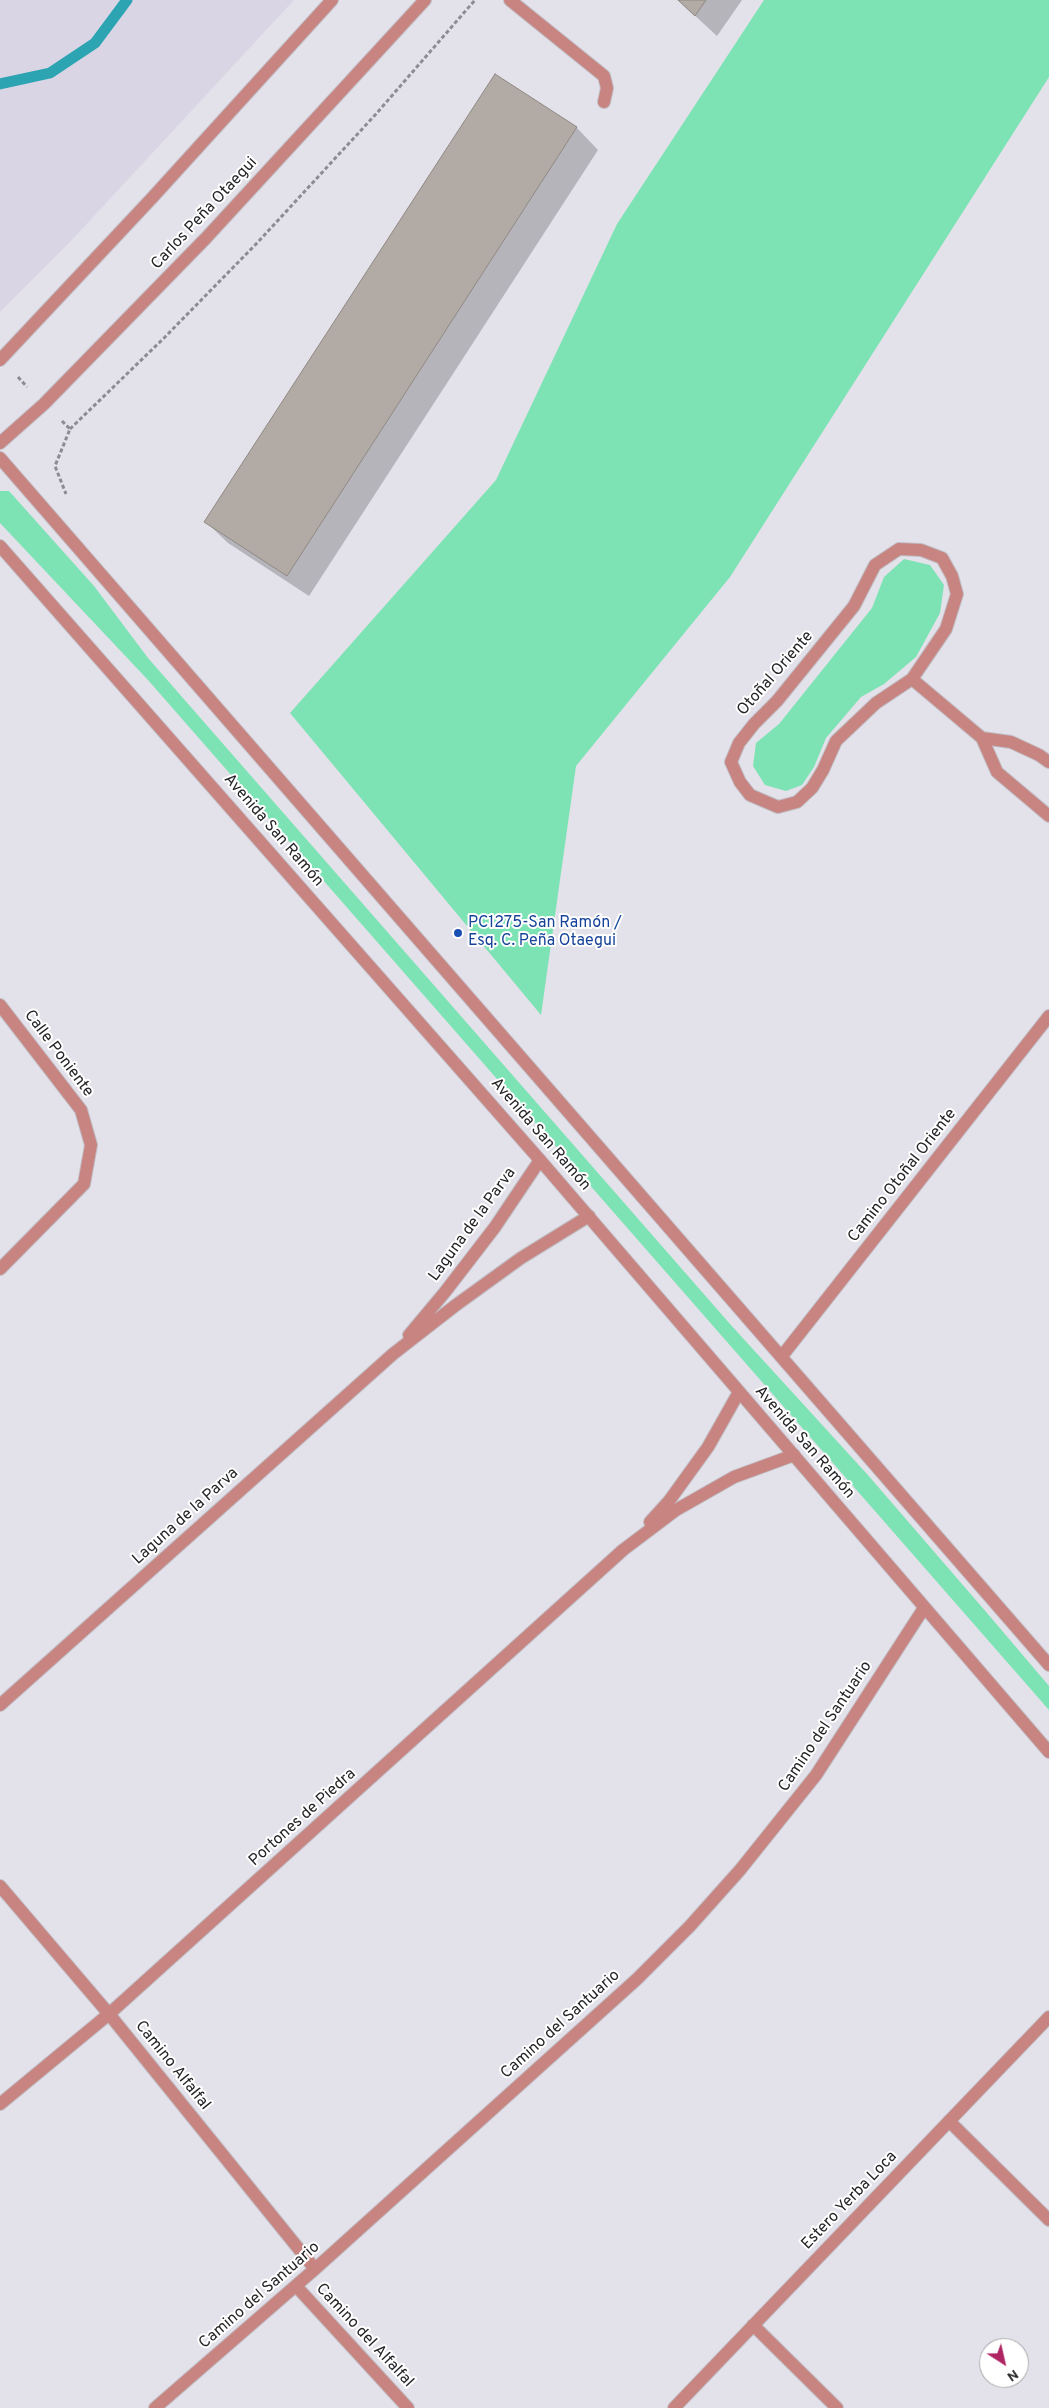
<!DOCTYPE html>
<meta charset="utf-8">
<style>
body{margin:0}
#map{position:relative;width:1049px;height:2408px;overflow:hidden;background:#e3e1e9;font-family:Overpass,sans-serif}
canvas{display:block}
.north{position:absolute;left:979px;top:2338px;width:50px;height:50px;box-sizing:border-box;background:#fff;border:1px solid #a8a7a9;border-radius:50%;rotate:145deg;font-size:14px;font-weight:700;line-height:20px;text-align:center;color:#252427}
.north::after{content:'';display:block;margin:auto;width:18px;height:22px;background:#af2463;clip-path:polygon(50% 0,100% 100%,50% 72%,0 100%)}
</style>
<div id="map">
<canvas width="1049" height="2408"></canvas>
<div class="north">N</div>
</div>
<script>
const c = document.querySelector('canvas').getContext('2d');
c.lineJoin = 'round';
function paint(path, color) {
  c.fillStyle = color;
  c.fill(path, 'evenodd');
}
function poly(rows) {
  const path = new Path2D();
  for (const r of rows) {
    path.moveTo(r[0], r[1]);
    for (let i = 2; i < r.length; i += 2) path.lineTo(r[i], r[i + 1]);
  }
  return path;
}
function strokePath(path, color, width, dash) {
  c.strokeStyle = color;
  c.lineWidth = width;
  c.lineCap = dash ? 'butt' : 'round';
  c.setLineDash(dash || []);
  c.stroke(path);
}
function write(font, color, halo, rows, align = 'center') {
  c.font = font + ' Overpass,sans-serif';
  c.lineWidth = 4;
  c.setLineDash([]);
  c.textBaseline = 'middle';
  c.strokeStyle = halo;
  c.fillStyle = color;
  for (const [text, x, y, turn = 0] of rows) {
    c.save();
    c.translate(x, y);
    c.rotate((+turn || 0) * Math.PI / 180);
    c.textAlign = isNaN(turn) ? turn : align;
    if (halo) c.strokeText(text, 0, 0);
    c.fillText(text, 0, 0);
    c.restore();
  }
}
const built = poly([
 [0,0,294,0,69,243,0,312]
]);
const green = poly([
 [764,0,1049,0,1049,77,730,577,576,766,541,1015,290,713,496,480,617,224],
 [0,491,9,491,94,586,148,658,730,1324,867,1474,987,1613,1049,1686,1049,1710,148,680,0,523],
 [904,559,930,565,944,585,940,613,916,657,884,684,861,697,826,738,814,767,802,785,786,791,765,785,753,766,756,743,779,724,872,608,884,577]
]);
const shadow = poly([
 [678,0,742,0,717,36],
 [495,76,577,128,598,150,309,596,228,543,206,522]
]);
const stream = poly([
 [0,84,50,73,95,43,127,0]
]);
const building = poly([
 [678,0,706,0,695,16,678,0],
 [495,74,577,127,287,576,204,522,495,74]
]);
const path = poly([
 [18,377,27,387],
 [62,421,70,429,55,466,66,494],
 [70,429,165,337,258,242,376,114,475,0]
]);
const service = poly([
 [510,0,604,76,607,88,604,102]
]);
const minor = poly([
 [899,549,921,550,942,558,952,576,957,594,946,629,912,679,876,703,836,741,823,770,812,788,797,802,778,807,750,795,740,782,731,762,739,743,754,724,777,701,854,606,875,565,899,549],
 [912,679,982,738,997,772,1049,816],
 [982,738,1011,742,1039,755,1049,762],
 [0,1005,81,1110,91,1145,84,1184,0,1269],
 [409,1335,445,1292,495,1227,540,1160],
 [782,1356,1049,1016],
 [650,1522,669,1501,708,1447,739,1392],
 [0,1705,393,1354,456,1305,521,1258,589,1216],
 [0,1886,109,2014,315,2269],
 [0,2104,109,2014,623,1550,676,1510,734,1477,794,1455],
 [949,2121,1049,2220],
 [296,2286,408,2408],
 [753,2325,837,2408],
 [155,2408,315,2269,637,1979,690,1926,740,1870,816,1775,924,1608],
 [674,2408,1049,2017]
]);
const tertiary = poly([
 [0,360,152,198,332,0],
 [0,443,44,404,206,238,425,0],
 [0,458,1049,1665],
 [0,546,540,1160,1049,1752]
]);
const markers = [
 [458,933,5,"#1a4fb4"]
];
const streetNames = [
 ["Carlos Peña Otaegui",205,214,-47],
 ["Otoñal Oriente",776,674,-49],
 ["Avenida San Ramón",273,831,49],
 ["Calle Poniente",58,1054,53],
 ["Avenida San Ramón",540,1135,49],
 ["Camino Otoñal Oriente",903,1176,-52],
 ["Laguna de la Parva",473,1225,-54],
 ["Avenida San Ramón",804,1443,49],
 ["Laguna de la Parva",186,1517,-42],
 ["Camino del Santuario",826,1727,-56],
 ["Portones de Piedra",303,1818,-42],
 ["Camino del Santuario",561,2025,-42],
 ["Camino Alfalfal",172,2066,51],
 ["Estero Yerba Loca",850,2201,-46],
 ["Camino del Santuario",260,2296,-41],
 ["Camino del Alfalfal",364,2336,47]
];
const transitNames = [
 ["PC1275-San Ramón /",468,924],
 ["Esq. C. Peña Otaegui",468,942]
];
paint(built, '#d9d5e5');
paint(green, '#7de3b5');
paint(shadow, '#0003');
strokePath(stream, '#2da4b2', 11);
paint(building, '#b1aaa5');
strokePath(building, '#8f8883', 1);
strokePath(service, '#c1bfc6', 14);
strokePath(minor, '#c1bfc6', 14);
strokePath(tertiary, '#c1bfc6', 14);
strokePath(path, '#8d8c92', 3, [4, 2.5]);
strokePath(service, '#c88481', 12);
strokePath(minor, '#c88481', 12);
strokePath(tertiary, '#c88481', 12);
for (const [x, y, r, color] of markers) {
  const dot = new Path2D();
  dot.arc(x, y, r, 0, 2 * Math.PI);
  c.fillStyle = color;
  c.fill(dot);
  strokePath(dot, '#fff', 2);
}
write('16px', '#252427', '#fff', streetNames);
write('16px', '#164399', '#fff', transitNames, 'left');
</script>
